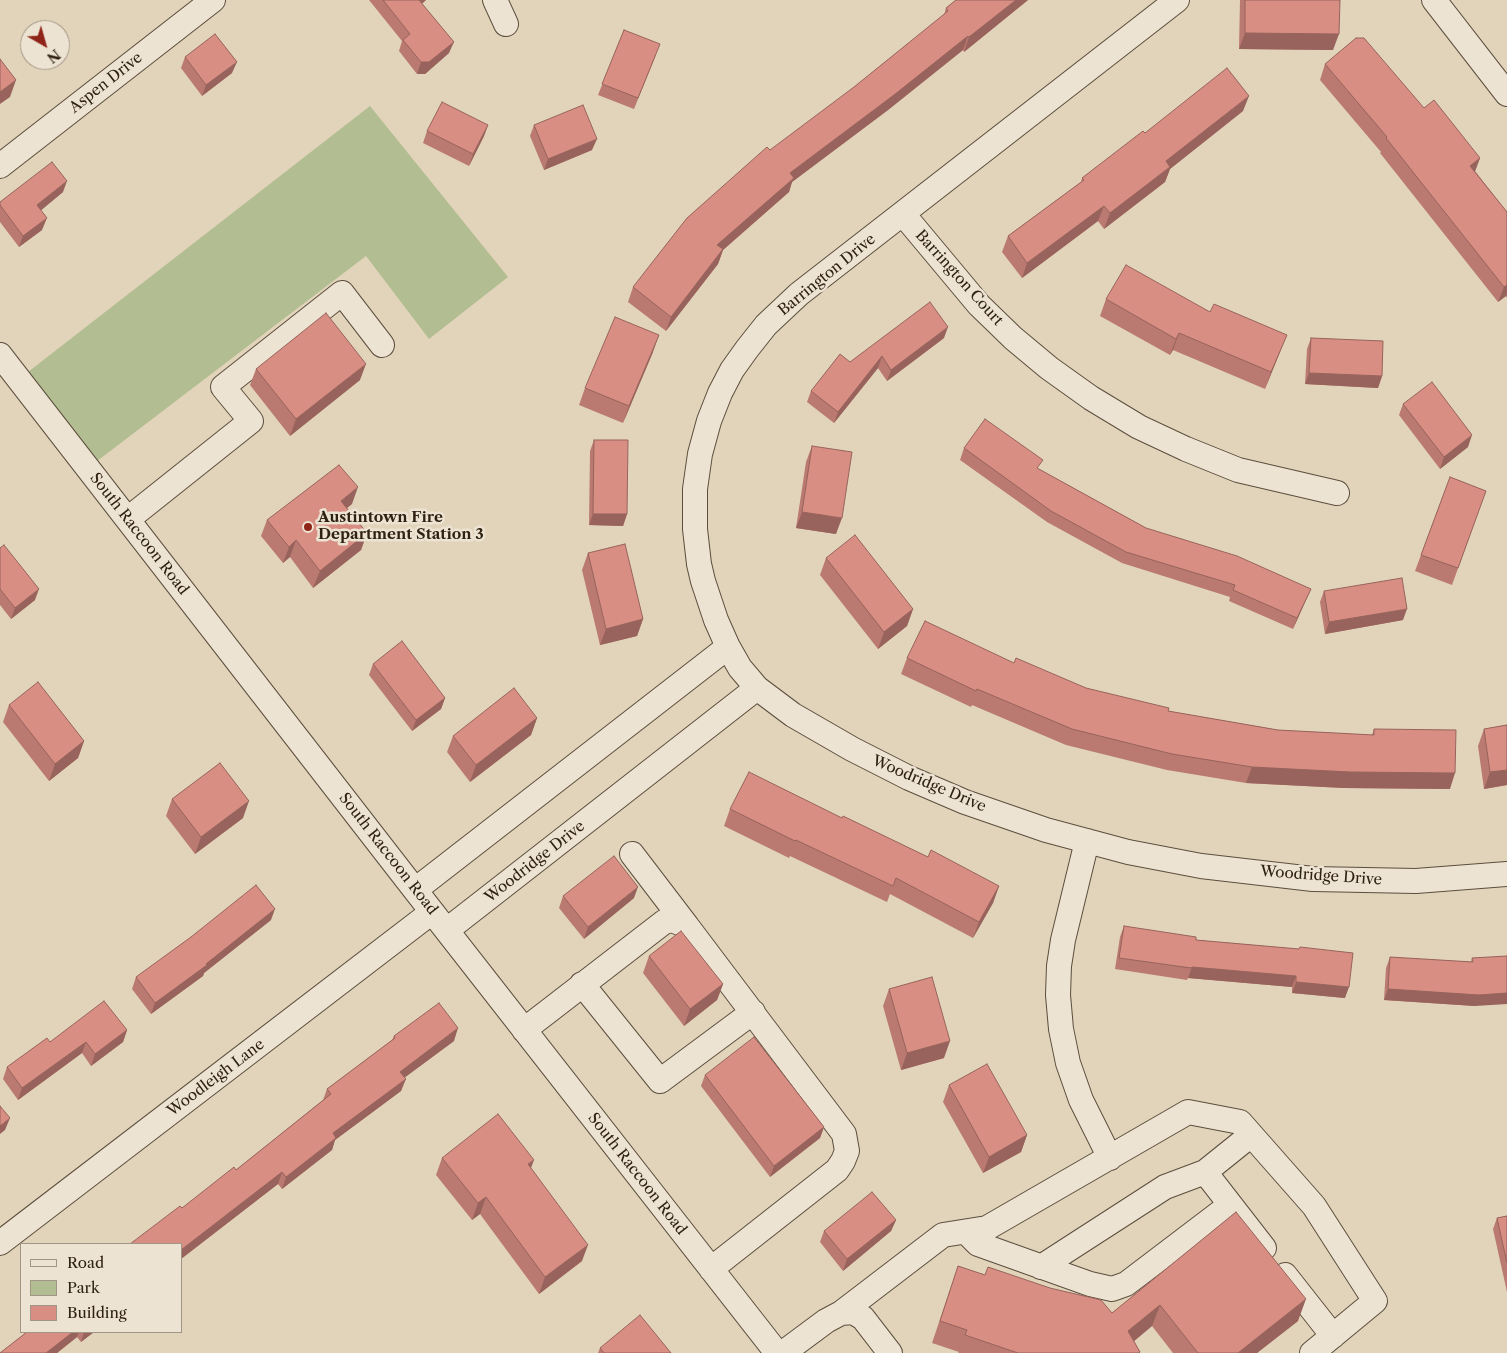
<!DOCTYPE html>
<style>
body{margin:0}
#map{position:relative;width:1507px;height:1353px;overflow:hidden;background:#e2d4ba;font-family:"Libre Caslon Text",serif}
canvas{display:block}
.legend{position:absolute;left:20px;top:1243px;width:162px;height:90px;box-sizing:border-box;background:#ece3d2;border:1px solid #a19686;margin:0;padding:6px 9px;list-style:none;font-size:15px;color:#302213}
.legend li{display:flex;align-items:center;gap:10px;height:25px}
.legend b{width:25px;border:1px solid #a19686}
.north{position:absolute;left:20px;top:20px;width:50px;height:50px;box-sizing:border-box;background:#ece3d2;border:1px solid #a19686;border-radius:50%;rotate:142deg;font-size:14px;font-weight:700;line-height:20px;text-align:center;color:#302213}
.north::after{content:'';display:block;margin:auto;width:18px;height:22px;background:#8f2418;clip-path:polygon(50% 0,100% 100%,50% 72%,0 100%)}
</style>
<div id="map">
<canvas width="1507" height="1353"></canvas>
<ul class="legend">
<li><b style="height:6px;background:#ece3d2"></b>Road</li>
<li><b style="height:14px;background:#b2bd91"></b>Park</li>
<li><b style="height:14px;background:#d88e83"></b>Building</li>
</ul>
<div class="north">N</div>
</div>
<script>
const c = document.querySelector('canvas').getContext('2d');
c.lineJoin = 'round';
function paint(path, color) {
  c.fillStyle = color;
  c.fill(path, 'evenodd');
}
function poly(rows) {
  const path = new Path2D();
  for (const r of rows) {
    path.moveTo(r[0], r[1]);
    for (let i = 2; i < r.length; i += 2) path.lineTo(r[i], r[i + 1]);
  }
  return path;
}
function strokePath(path, color, width, dash) {
  c.strokeStyle = color;
  c.lineWidth = width;
  c.lineCap = dash ? 'butt' : 'round';
  c.setLineDash(dash || []);
  c.stroke(path);
}
function write(font, color, halo, rows, align = 'center') {
  c.font = font + ' "Libre Caslon Text",serif';
  c.lineWidth = 5;
  c.setLineDash([]);
  c.textBaseline = 'middle';
  c.strokeStyle = halo;
  c.fillStyle = color;
  for (const [text, x, y, turn = 0] of rows) {
    c.save();
    c.translate(x, y);
    c.rotate((+turn || 0) * Math.PI / 180);
    c.textAlign = isNaN(turn) ? turn : align;
    if (halo) c.strokeText(text, 0, 0);
    c.fillText(text, 0, 0);
    c.restore();
  }
}
const green = poly([
 [370,106,508,277,429,339,366,256,88,468,19,379]
]);
const minor = poly([
 [495,0,506,24],
 [1177,0,799,294,766,325,747,349,732,370,720,393,709,421,700,454,695,489,695,529,699,564,703,581,716,620,728,647,740,668,757,688,793,715,852,749,909,778,965,802,1046,830,1128,852,1201,866,1313,879,1416,881,1507,874],
 [1434,0,1507,94],
 [0,166,213,0],
 [903,214,979,305,1013,338,1049,368,1091,398,1139,427,1186,449,1238,470,1337,493],
 [0,355,408,881,777,1353],
 [128,519,251,421,223,387,342,293,382,345],
 [1087,841,1063,940,1059,966,1058,995,1061,1029,1068,1063,1081,1100,1110,1158],
 [632,854,687,926],
 [415,890,728,647],
 [447,930,757,688],
 [582,984,660,1081,753,1012],
 [524,1030,664,922,672,920,687,926,844,1134,847,1151,843,1161,837,1170,711,1269],
 [1251,1135,1205,1172,1264,1248],
 [966,1232,978,1244,1090,1284,1112,1289,1126,1284,1230,1205],
 [0,1243,432,912],
 [1041,1267,1165,1187,1205,1172],
 [1285,1275,1333,1336],
 [841,1313,943,1235,987,1228,1188,1112,1240,1122,1314,1206,1375,1301,1312,1353],
 [783,1353,826,1321,841,1313,853,1312,863,1318,890,1353]
]);
const wall = poly([
 [369,0,426,0,422,4,449,53,425,74,417,74,399,51,402,41],
 [956,0,1028,0,964,52,963,50,888,110,792,182,789,192,723,250,718,264,666,331,628,302,633,287,854,87,944,15,946,8],
 [1240,0,1340,0,1333,50,1239,49],
 [624,30,656,55,634,109,598,95],
 [185,57,232,73,202,96,181,68],
 [1325,64,1424,108,1480,158,1475,171,1507,212,1507,298,1506,296,1498,302,1380,153,1381,152,1320,80],
 [1243,111,1170,169,1165,182,1104,229,1098,221,1022,278,1002,252,1008,236,1081,182,1082,178,1145,133],
 [488,125,484,136,469,166,423,143,427,131],
 [534,125,592,150,544,170,530,136],
 [63,192,41,210,42,230,19,247,0,222,0,202],
 [1106,299,1280,352,1265,389,1173,350,1170,355,1100,316],
 [944,338,887,381,878,368,834,423,807,402,811,391,850,362],
 [1311,338,1382,376,1378,388,1305,384,1307,349],
 [653,352,623,423,579,405,585,388],
 [256,369,360,380,290,436,250,385],
 [1403,404,1468,447,1440,469,1399,415],
 [594,440,627,514,623,526,589,525,590,451],
 [812,446,836,534,796,528,806,462],
 [964,448,1039,469,1146,528,1311,589,1306,600,1293,629,1229,601,1230,597,1122,563,1047,522,960,460],
 [1450,477,1486,491,1452,585,1415,571],
 [352,504,346,508,367,533,361,550,313,588,290,557,283,563,261,536,267,520],
 [0,548,35,600,11,619,0,605],
 [588,553,643,619,637,636,600,645,582,570],
 [826,558,913,609,907,626,878,649,820,575],
 [1324,591,1403,620,1325,634,1320,602],
 [907,658,1014,663,1086,688,1168,711,1278,730,1372,735,1374,729,1450,789,1344,788,1246,783,1167,770,1066,745,972,705,971,707,901,674],
 [373,664,445,698,441,709,412,731,369,675],
 [9,705,84,741,78,758,49,781,3,722],
 [537,718,531,735,470,782,447,752,453,736],
 [1507,725,1507,785,1484,789,1478,746,1484,729],
 [172,799,243,818,195,854,166,816],
 [730,809,842,818,928,857,999,886,993,903,973,938,890,894,887,902,790,856,789,858,724,826],
 [563,896,634,898,584,939,559,908],
 [271,920,204,973,203,976,151,1014,132,989,136,977],
 [1124,926,1196,940,1299,949,1345,998,1292,993,1292,987,1188,978,1187,980,1115,969,1120,937],
 [649,956,723,984,717,1000,684,1026,643,973],
 [1390,957,1471,962,1472,958,1475,1006,1384,1000,1386,968],
 [889,989,944,1058,901,1070,883,1006],
 [127,1030,123,1042,91,1066,82,1053,18,1100,3,1079,7,1067,50,1042],
 [394,1036,454,1041,405,1077,401,1091,335,1140,332,1150,282,1189,278,1184,181,1259,182,1208,236,1170,323,1100,327,1089,392,1040],
 [705,1075,824,1127,820,1138,770,1177,701,1086],
 [949,1085,1027,1135,1021,1152,983,1173,943,1102],
 [442,1158,531,1168,582,1261,539,1294,480,1214,472,1220,436,1175],
 [1236,1212,1298,1321,1257,1353,1173,1353,1152,1326,1134,1341,1140,1352,1140,1353,958,1353,959,1352,932,1343,958,1266,985,1275,1112,1313],
 [1507,1216,1507,1292,1493,1229,1497,1218],
 [896,1220,891,1231,843,1271,820,1242,824,1231],
 [27,1332,94,1332,81,1342,77,1337,57,1353,0,1353],
 [600,1348,671,1353,598,1353]
]);
const shadedWall = poly([
 [417,0,426,0,414,10],
 [1016,0,1028,0,964,52,969,37],
 [1245,33,1339,34,1333,50,1239,49],
 [968,36,963,50,888,110,792,182,789,192,723,250,718,264,666,331,671,317,717,245,790,173],
 [454,42,449,53,425,74,417,74,421,62],
 [237,62,232,73,202,96,206,85],
 [16,80,10,97,0,104,0,92],
 [1249,96,1243,111,1170,169,1165,182,1104,229,1110,213,1166,161],
 [488,125,484,136,469,166,473,154],
 [597,139,592,150,544,170,548,159],
 [1480,158,1474,174,1470,166],
 [67,181,63,192,33,217,37,205],
 [1104,206,1098,221,1022,278,1027,263],
 [47,218,42,230,19,247,23,236],
 [1507,285,1507,294,1506,296,1498,302,1504,287],
 [948,327,944,338,887,381,891,370],
 [1179,333,1173,350,1170,355,1176,339],
 [659,335,653,352,623,423,629,406],
 [1287,335,1280,352,1265,389,1271,372],
 [882,356,878,368,834,423,838,412],
 [366,364,360,380,290,436,296,419],
 [1309,373,1382,376,1378,388,1305,384],
 [1472,435,1468,447,1440,469,1444,457],
 [358,487,352,504,335,518,341,501],
 [802,512,842,518,836,534,796,528],
 [593,514,627,514,623,526,589,525],
 [367,533,361,550,313,588,320,571],
 [296,540,290,557,283,563,289,547],
 [39,589,35,600,11,619,15,608],
 [1311,589,1306,600,1293,629,1297,618],
 [913,609,907,626,878,649,884,632],
 [1407,609,1403,620,1325,634,1329,622],
 [643,619,637,636,600,645,606,629],
 [445,698,441,709,412,731,416,720],
 [537,718,531,735,470,782,476,765],
 [84,741,78,758,49,781,55,764],
 [1252,767,1455,773,1450,789,1344,788,1246,783],
 [1507,770,1507,785,1484,789,1490,772],
 [249,801,243,818,195,854,201,837],
 [999,886,993,903,973,938,979,922],
 [638,887,634,898,584,939,588,927],
 [275,909,271,920,204,973,203,976,151,1014,155,1003],
 [1192,967,1296,976,1292,987,1188,978],
 [1296,982,1349,987,1345,998,1292,993],
 [723,984,717,1000,684,1026,690,1009],
 [1388,989,1507,993,1507,1004,1475,1006,1384,1000],
 [458,1028,454,1041,396,1084,400,1072],
 [127,1030,123,1042,91,1066,95,1054],
 [950,1041,944,1058,901,1070,907,1053],
 [86,1042,82,1053,18,1100,22,1088],
 [406,1079,401,1091,335,1140,332,1150,282,1189,286,1177,333,1133],
 [10,1118,5,1130,0,1134,0,1126],
 [824,1127,820,1138,770,1177,774,1166],
 [1027,1135,1021,1152,983,1173,989,1157],
 [534,1160,528,1176,528,1164],
 [282,1172,278,1184,181,1259,181,1250],
 [486,1197,480,1214,472,1220,478,1203],
 [896,1220,891,1231,843,1271,847,1259],
 [588,1245,582,1261,539,1294,545,1277],
 [1306,1299,1298,1321,1257,1353,1238,1353],
 [1160,1305,1152,1326,1120,1353,1128,1331],
 [73,1332,79,1332,77,1337,57,1353,46,1353],
 [84,1332,94,1332,81,1342]
]);
const building = poly([
 [383,0,419,0,454,42,429,62,421,62,403,40,410,34,383,0],
 [956,0,1016,0,969,37,968,36,894,95,790,173,794,178,717,245,723,249,671,317,633,287,687,218,767,147,770,150,854,87,948,11,946,8,956,0],
 [1245,0,1340,0,1339,34,1245,33,1245,0],
 [624,30,660,44,638,98,602,84,624,30],
 [215,34,237,62,206,85,185,57,215,34],
 [1356,38,1364,38,1424,108,1434,100,1480,158,1470,166,1507,212,1507,285,1504,287,1386,138,1387,137,1325,64,1356,38],
 [0,59,16,80,0,92,0,59],
 [1227,68,1249,96,1166,161,1170,167,1110,213,1104,206,1027,263,1008,236,1084,180,1082,178,1143,131,1145,133,1227,68],
 [442,102,488,125,473,154,427,131,442,102],
 [583,105,597,139,548,159,534,125,583,105],
 [52,162,67,181,37,205,47,218,23,236,0,205,0,202,52,162],
 [1126,265,1210,312,1214,304,1287,335,1271,372,1179,333,1176,339,1106,299,1126,265],
 [930,302,948,327,891,370,882,356,838,412,811,391,840,354,850,362,930,302],
 [326,313,366,364,296,419,256,369,326,313],
 [615,317,659,335,629,406,585,388,615,317],
 [1311,338,1383,341,1382,376,1309,373,1311,338],
 [1432,382,1472,435,1444,457,1403,404,1432,382],
 [985,419,1043,460,1037,468,1146,528,1237,556,1311,589,1297,618,1233,590,1235,585,1126,552,1051,511,964,448,985,419],
 [594,440,628,440,627,514,593,514,594,440],
 [812,446,852,452,842,518,802,512,812,446],
 [339,465,358,487,341,501,367,533,320,571,296,540,289,547,267,520,339,465],
 [1450,477,1486,491,1458,568,1421,555,1450,477],
 [855,535,913,609,884,632,826,558,855,535],
 [625,544,643,619,606,629,588,553,625,544],
 [4,545,39,589,15,608,0,589,0,548,4,545],
 [1402,578,1407,609,1329,622,1324,591,1402,578],
 [925,621,1014,663,1016,658,1086,688,1169,708,1168,711,1278,730,1374,735,1374,729,1456,730,1455,773,1350,772,1252,767,1172,754,1072,729,977,689,976,691,907,658,925,621],
 [402,641,445,698,416,720,373,664,402,641],
 [38,682,84,741,55,764,9,705,38,682],
 [514,688,537,718,476,765,453,736,514,688],
 [1507,725,1507,770,1490,772,1484,729,1507,725],
 [220,763,249,801,201,837,172,799,220,763],
 [749,772,842,818,843,816,928,857,931,850,999,886,979,922,896,878,893,886,796,840,795,841,730,809,749,772],
 [614,856,638,887,588,927,563,896,614,856],
 [256,885,275,909,206,964,207,965,155,1003,136,977,191,937,256,885],
 [1124,926,1196,937,1196,940,1299,949,1300,947,1353,953,1349,987,1296,982,1296,976,1192,967,1191,968,1119,958,1124,926],
 [681,931,723,984,690,1009,649,956,681,931],
 [1507,956,1507,993,1479,995,1388,989,1390,957,1473,962,1472,958,1507,956],
 [932,977,950,1041,907,1053,889,989,932,977],
 [104,1001,127,1030,95,1054,86,1042,22,1088,7,1067,47,1038,50,1042,104,1001],
 [439,1003,458,1028,400,1072,406,1079,333,1133,336,1138,286,1177,282,1172,181,1250,181,1244,130,1244,180,1206,182,1208,234,1167,236,1170,331,1094,327,1089,395,1038,394,1036,439,1003],
 [754,1037,824,1127,774,1166,705,1075,754,1037],
 [987,1064,1027,1135,989,1157,949,1085,987,1064],
 [0,1106,10,1118,0,1126,0,1106],
 [498,1114,534,1160,528,1164,588,1245,545,1277,486,1197,478,1203,442,1158,498,1114],
 [872,1192,896,1220,847,1259,824,1231,872,1192],
 [1236,1212,1306,1299,1238,1353,1198,1353,1160,1305,1128,1331,1140,1352,1139,1353,1018,1353,965,1335,967,1330,940,1321,958,1266,985,1275,988,1267,1050,1288,1101,1300,1112,1313,1236,1212],
 [1507,1216,1507,1263,1497,1218,1507,1216],
 [640,1315,671,1353,604,1353,600,1348,640,1315],
 [27,1332,73,1332,46,1353,0,1353,27,1332]
]);
const markers = [
 [308,527,5,"#8f2418"]
];
const streetNames = [
 ["Aspen Drive",106,83,-38],
 ["Barrington Drive",827,275,-39],
 ["Barrington Court",959,278,48],
 ["South Raccoon Road",139,534,52],
 ["Woodridge Drive",929,784,23],
 ["South Raccoon Road",388,854,52],
 ["Woodridge Drive",535,862,-38],
 ["Woodridge Drive",1321,876,4],
 ["Woodleigh Lane",216,1078,-37],
 ["South Raccoon Road",637,1174,52]
];
const poiNames = [
 ["Austintown Fire",318,518],
 ["Department Station 3",318,535]
];
paint(green, '#b2bd91');
strokePath(minor, '#5c4e3d', 26);
strokePath(minor, '#ece3d2', 24);
paint(wall, '#ba7a71');
paint(shadedWall, '#97635c');
paint(building, '#d88e83');
strokePath(building, '#97635c', 1);
for (const [x, y, r, color] of markers) {
  const dot = new Path2D();
  dot.arc(x, y, r, 0, 2 * Math.PI);
  c.fillStyle = color;
  c.fill(dot);
  strokePath(dot, '#ece3d2', 2);
}
write('15px', '#302213', '#ece3d2', streetNames);
write('bold 15px', '#302213', '#ece3d2', poiNames, 'left');
</script>
